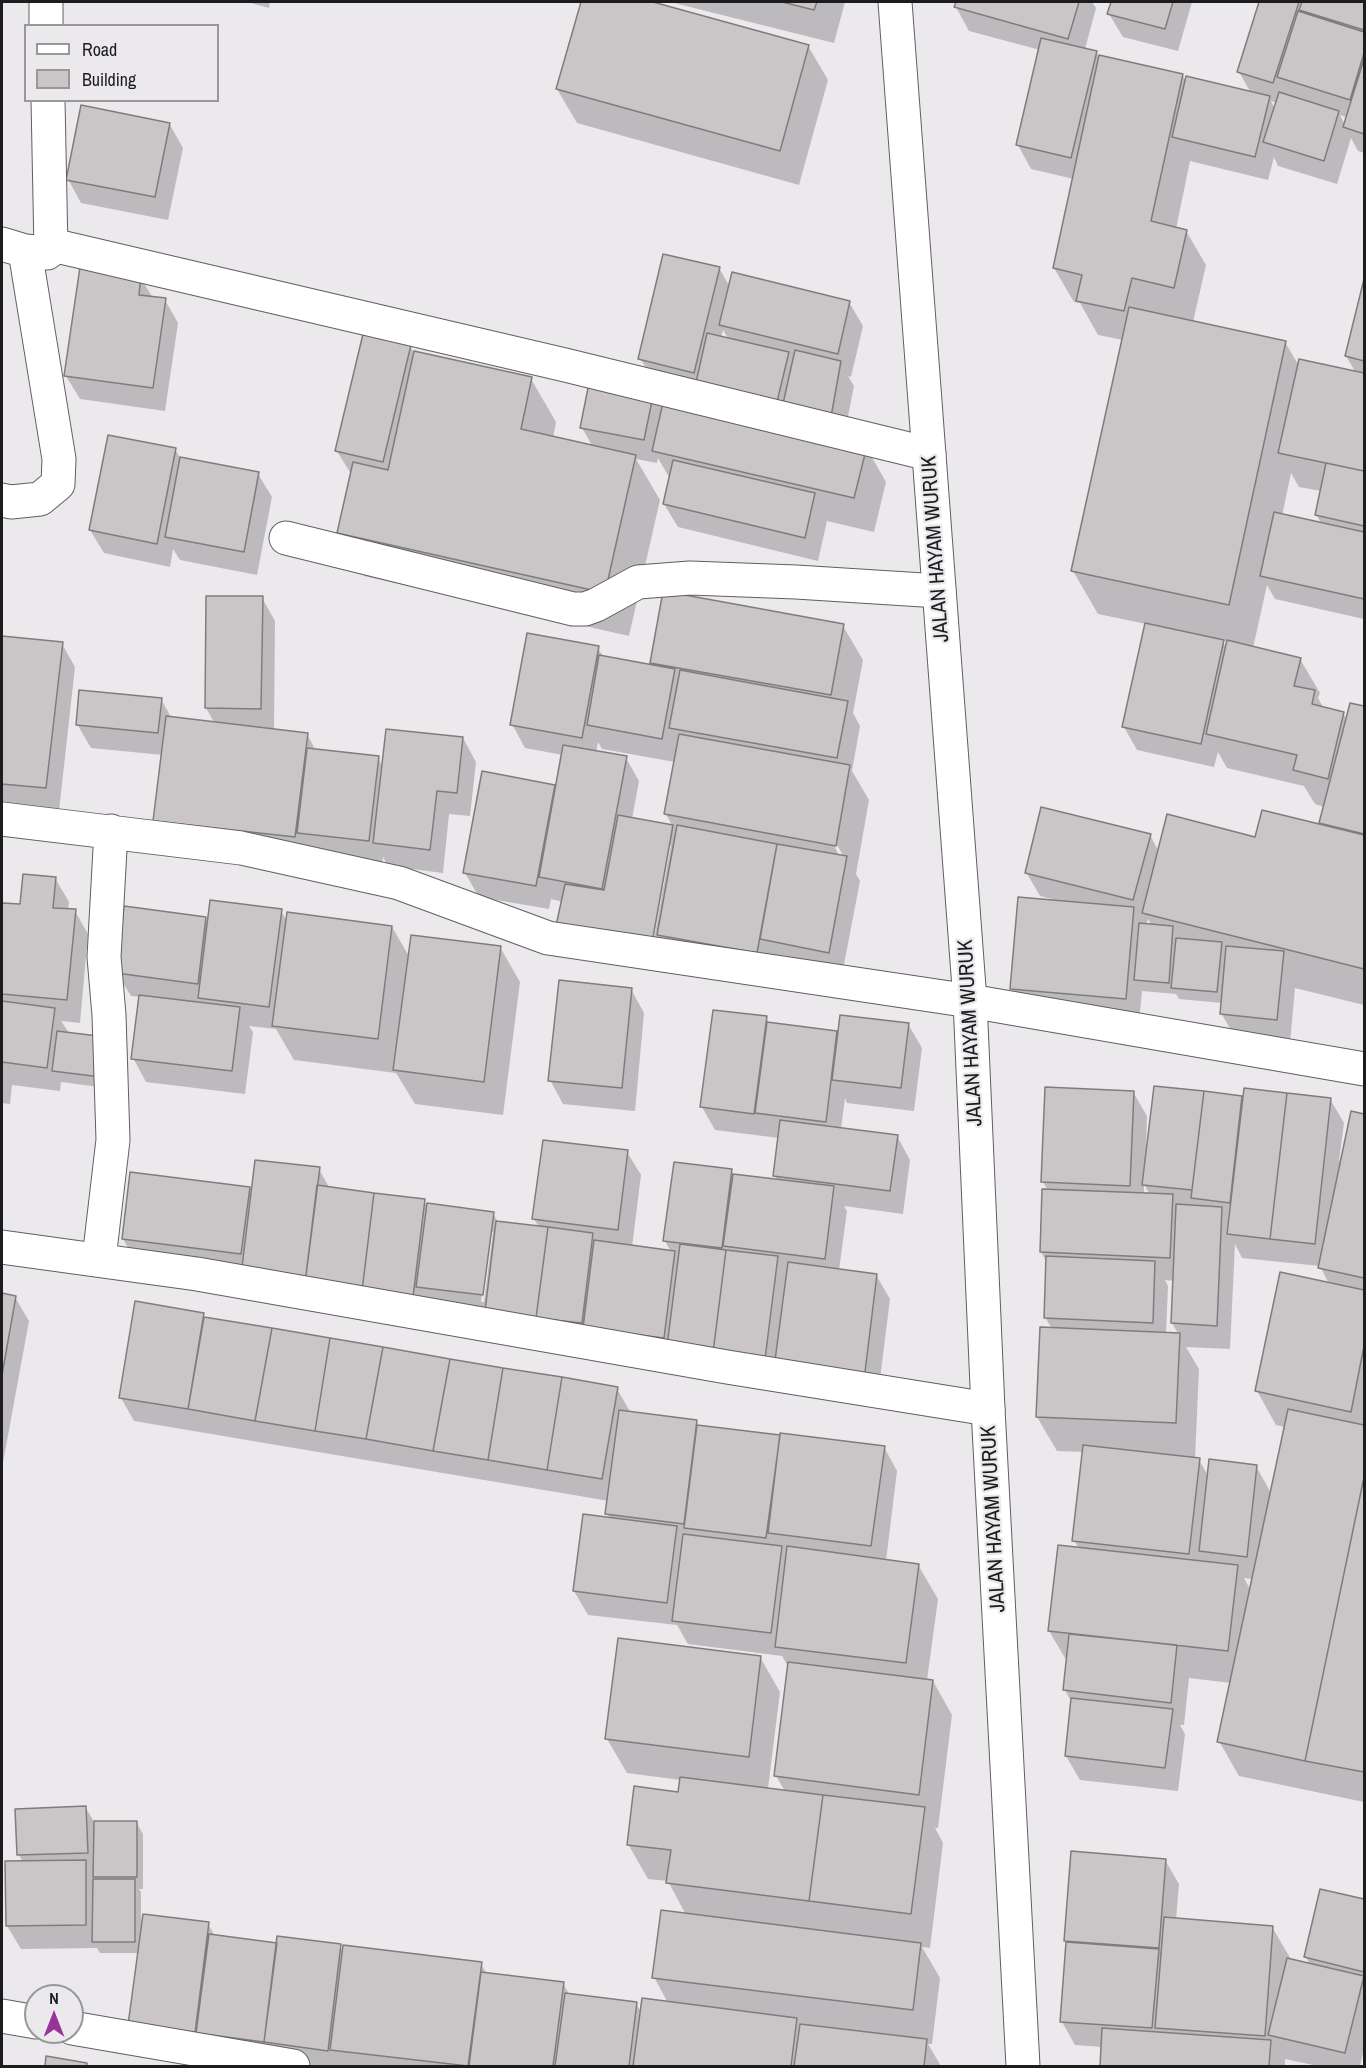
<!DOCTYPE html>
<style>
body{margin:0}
#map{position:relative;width:1366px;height:2068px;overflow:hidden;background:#ebe9ec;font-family:"Archivo Narrow",sans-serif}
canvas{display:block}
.frame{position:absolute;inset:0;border:3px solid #1c1b1d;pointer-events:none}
.legend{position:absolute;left:24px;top:24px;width:195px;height:78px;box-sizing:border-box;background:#ebe9ec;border:2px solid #989799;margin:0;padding:8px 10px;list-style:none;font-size:18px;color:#1c1b1d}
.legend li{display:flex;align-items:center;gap:12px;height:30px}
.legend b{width:30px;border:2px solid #989799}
.north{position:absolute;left:24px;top:1984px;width:60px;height:60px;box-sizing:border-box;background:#ebe9ec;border:2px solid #989799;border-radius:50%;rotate:0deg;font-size:16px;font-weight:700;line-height:24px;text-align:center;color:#1c1b1d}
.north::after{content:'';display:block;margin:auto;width:21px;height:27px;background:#983398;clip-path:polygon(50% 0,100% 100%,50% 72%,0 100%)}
</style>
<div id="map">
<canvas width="1366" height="2068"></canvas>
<div class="frame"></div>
<ul class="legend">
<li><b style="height:8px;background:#fff"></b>Road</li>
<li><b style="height:16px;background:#cac6c7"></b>Building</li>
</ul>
<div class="north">N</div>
</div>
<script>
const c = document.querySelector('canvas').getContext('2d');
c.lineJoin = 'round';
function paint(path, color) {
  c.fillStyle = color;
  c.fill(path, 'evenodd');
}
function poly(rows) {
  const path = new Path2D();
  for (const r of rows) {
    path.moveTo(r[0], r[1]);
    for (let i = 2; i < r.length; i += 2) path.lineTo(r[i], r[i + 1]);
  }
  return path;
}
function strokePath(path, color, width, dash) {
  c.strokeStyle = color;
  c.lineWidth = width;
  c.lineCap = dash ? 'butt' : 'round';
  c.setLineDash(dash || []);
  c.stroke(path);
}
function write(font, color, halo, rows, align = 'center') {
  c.font = font + ' "Archivo Narrow",sans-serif';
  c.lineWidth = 4.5;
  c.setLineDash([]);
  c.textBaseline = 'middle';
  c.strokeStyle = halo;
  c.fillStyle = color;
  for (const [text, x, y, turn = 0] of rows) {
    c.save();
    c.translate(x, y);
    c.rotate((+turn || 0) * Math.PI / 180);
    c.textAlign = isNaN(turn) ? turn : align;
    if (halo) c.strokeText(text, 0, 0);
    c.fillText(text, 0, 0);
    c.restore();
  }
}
const shadow = poly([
 [247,2,270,2,269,8],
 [582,2,647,2,808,46,828,80,799,185,577,123,557,89],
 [670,2,845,2,834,43],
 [957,2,1092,2,1096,8,1085,49,1096,52,1100,59,1182,75,1187,82,1251,93,1239,72,1261,2,1364,2,1364,153,1358,151,1351,138,1337,184,1278,166,1274,157,1268,180,1190,161,1176,229,1186,231,1206,265,1193,322,1285,342,1299,366,1356,373,1346,356,1364,285,1364,619,1275,599,1267,585,1253,648,1300,659,1320,693,1318,698,1324,709,1343,713,1347,720,1351,704,1364,708,1364,1005,1295,988,1290,1043,1235,1037,1221,1013,1222,1003,1179,999,1176,994,1142,991,1139,1022,1025,1013,1012,989,1056,900,1040,896,1026,872,1150,835,1159,852,1256,838,1320,825,1324,807,1315,804,1304,786,1227,768,1218,752,1214,767,1137,750,1124,727,1146,624,1098,614,1073,571,1123,340,1098,335,1080,303,1074,302,1054,268,1074,179,1031,169,1018,145,1040,50,969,31,956,7],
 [1271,101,1277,103,1275,109],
 [1340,115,1348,118,1345,125],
 [1291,473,1299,487,1321,491,1316,514,1322,525,1282,516],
 [1222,640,1229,642,1227,649],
 [1148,919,1152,926,1146,925],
 [1112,2,1192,2,1178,51,1123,37,1109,14],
 [170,125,183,148,168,220,81,203,68,179],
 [719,268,730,287,849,302,863,326,851,377,848,376,854,386,843,442,866,447,886,482,874,532,827,521,818,561,678,527,664,504,670,479,658,458,657,463,636,459,660,500,629,636,364,576,339,532,351,474,337,451,410,346,414,353,531,379,556,422,553,438,593,447,582,428,653,393,663,410,665,400,640,358],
 [723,330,726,335,729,339,721,337],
 [140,277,153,298,165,300,178,323,165,411,80,399,66,376],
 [175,449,181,459,258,474,272,497,257,575,180,560,173,549,170,567,104,553,90,530],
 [664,593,843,626,863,660,853,713,860,726,852,771,869,800,856,874,860,881,842,975,781,964,776,987,678,969,668,950,665,966,572,949,558,925,563,902,551,899,549,909,479,897,465,873,483,773,557,787,563,755,525,748,512,724,528,635,598,648,604,658,654,667,651,662],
 [598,742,602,749,675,762,666,814,673,827,632,819,639,781,626,758,596,753],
 [833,838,844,857,840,857,831,840],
 [668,845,671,845,652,950,649,950],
 [262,598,275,621,274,730,307,734,316,751,378,758,383,767,463,738,476,762,470,816,449,814,443,873,388,866,383,857,382,864,175,855,163,755,91,748,77,724,161,699,172,719,215,724,206,708],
 [2,637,62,644,75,667,59,811,2,805],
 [55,878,69,902,68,910,75,911,88,934,80,1023,61,1021,107,1088,61,1082,60,1091,12,1085,10,1104,2,1103,2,904,21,906],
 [281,911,287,921,392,927,410,958,500,947,520,982,503,1115,415,1104,396,1073,294,1060,276,1029,249,1026,253,1032,245,1094,146,1082,133,1058,141,997,131,996,117,973,205,918,209,924],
 [631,989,644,1013,635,1111,563,1104,550,1080],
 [766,1018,770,1024,836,1032,839,1037,908,1024,922,1048,914,1111,847,1103,845,1098,841,1129,897,1136,910,1160,903,1214,844,1206,847,1211,839,1270,876,1275,890,1299,877,1403,137,1263,123,1239,249,1188,252,1195,319,1169,330,1189,424,1201,426,1204,493,1213,498,1222,539,1227,534,1219,627,1152,641,1175,632,1247,671,1252,665,1241,731,1170,734,1176,778,1181,774,1175,779,1138,715,1130,702,1107],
 [489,1232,493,1232,484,1302,481,1302],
 [1133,1092,1147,1116,1146,1149,1241,1097,1244,1102,1330,1099,1344,1123,1339,1161,1342,1161,1352,1113,1364,1115,1364,1802,1239,1776,1219,1741,1231,1683,1189,1678,1184,1725,1180,1725,1185,1734,1178,1791,1080,1780,1066,1756,1072,1703,1065,1690,1068,1663,1049,1631,1079,1549,1074,1540,1084,1452,1057,1451,1037,1417,1052,1329,1045,1317,1047,1263,1041,1252,1048,1191,1043,1182],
 [1144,1184,1150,1195,1144,1195],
 [1235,1244,1242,1258,1320,1266,1329,1284,1257,1391,1276,1425,1285,1427,1271,1493,1256,1466,1209,1477,1199,1460,1195,1459,1199,1369,1186,1347,1230,1349],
 [1165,1280,1174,1281,1172,1323,1179,1335,1166,1334,1168,1286],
 [1244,1578,1253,1579,1251,1591],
 [2,1295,15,1297,29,1321,2,1468],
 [203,1314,206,1319,617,1389,631,1413,696,1421,699,1426,884,1447,897,1471,886,1561,918,1565,938,1599,927,1680,933,1681,952,1715,938,1828,935,1828,943,1843,930,1948,922,1947,940,1978,932,2044,928,2044,941,2066,286,2066,143,2048,139,1953,100,1953,97,1948,21,1949,7,1926,23,1862,19,1855,86,1808,94,1822,136,1822,143,1834,143,1889,139,1889,141,1892,141,1924,208,1924,215,1936,278,1944,340,1946,344,1953,481,1964,487,1974,563,1983,570,1996,636,2004,642,2013,668,2003,654,1977,686,1915,668,1881,648,1879,628,1844,679,1793,681,1780,627,1773,607,1739,760,1657,780,1692,768,1789,785,1791,776,1776,789,1668,782,1656,688,1644,677,1625,588,1615,574,1591,610,1519,607,1513,609,1501,134,1421,121,1398],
 [1072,1853,1165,1860,1179,1884,1176,1920,1272,1927,1292,1961,1310,1965,1306,1957,1321,1891,1364,1901,1364,2049,1360,2066,1318,2066,1285,2059,1285,2066,1101,2066,1102,2047,1075,2045,1062,2022],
 [48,2058,86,2064,88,2066,46,2066]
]);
const building = poly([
 [581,2,653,2,809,45,780,151,556,89,581,2],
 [782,2,817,2,814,10,782,2],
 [956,2,1079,2,1068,39,954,7,956,2],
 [1111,2,1173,2,1165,29,1107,14,1111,2],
 [1259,2,1299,2,1273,83,1237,72,1259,2],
 [1302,2,1364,2,1364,30,1299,10,1302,2],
 [1298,11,1364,32,1364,53,1350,100,1277,77,1298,11],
 [1041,38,1097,51,1071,158,1016,145,1041,38],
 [1099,55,1183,74,1151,221,1187,230,1174,288,1132,278,1124,311,1076,301,1082,275,1053,268,1099,55],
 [1364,59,1364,134,1343,127,1364,59],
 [1186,76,1270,96,1255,157,1172,137,1186,76],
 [1279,92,1339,111,1324,161,1263,142,1279,92],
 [81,105,170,123,155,197,66,180,81,105],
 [663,254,720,267,694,373,638,359,663,254],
 [80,267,141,275,139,295,166,298,153,388,64,376,80,267],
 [732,272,850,301,838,354,719,325,732,272],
 [1364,279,1364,361,1345,356,1364,279],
 [1129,307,1286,341,1229,605,1071,571,1129,307],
 [707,333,789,352,776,406,695,387,707,333],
 [363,334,411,345,383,462,335,451,363,334],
 [795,350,841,361,831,417,782,408,795,350],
 [414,351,532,377,521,429,636,455,605,593,337,533,353,462,388,470,414,351],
 [1299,359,1364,373,1364,471,1278,453,1299,359],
 [590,378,654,391,644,440,580,428,590,378],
 [664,398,867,446,854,498,652,451,664,398],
 [108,435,176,448,157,544,89,530,108,435],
 [180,457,259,472,244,552,165,537,180,457],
 [673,460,815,493,805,538,663,504,673,460],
 [1326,463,1364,471,1364,526,1315,515,1326,463],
 [1274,512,1364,532,1364,599,1260,576,1274,512],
 [663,591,844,624,831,695,650,663,663,591],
 [206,596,263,596,261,709,205,708,206,596],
 [1145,623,1224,640,1201,744,1122,727,1145,623],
 [527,633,599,646,582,738,510,725,527,633],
 [2,636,63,642,46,788,2,784,2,636],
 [1227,640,1301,658,1294,686,1315,690,1312,704,1344,712,1328,779,1293,770,1297,755,1206,734,1227,640],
 [599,655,675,669,662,739,587,725,599,655],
 [680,670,848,701,837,758,669,728,680,670],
 [79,690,162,698,158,733,76,725,79,690],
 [1350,703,1364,706,1364,834,1319,823,1350,703],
 [166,716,308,733,295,837,153,821,166,716],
 [386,729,463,737,457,793,437,791,430,850,373,843,386,729],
 [679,734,850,765,836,846,664,814,679,734],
 [563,745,627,756,602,889,539,877,563,745],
 [307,748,379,756,369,841,297,833,307,748],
 [482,771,555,785,536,886,463,873,482,771],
 [1041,807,1151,834,1133,900,1025,873,1041,807],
 [1262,810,1364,835,1364,969,1142,913,1167,814,1255,837,1262,810],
 [618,815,673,825,652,943,556,926,565,884,604,890,618,815],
 [677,825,777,844,757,953,657,935,677,825],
 [777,844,847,856,829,953,760,939,777,844],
 [23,874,56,877,53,908,76,909,67,1000,2,994,2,903,20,904,23,874],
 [1018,897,1134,907,1126,999,1010,989,1018,897],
 [210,900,282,909,269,1007,198,998,210,900],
 [124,906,206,917,198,984,116,973,124,906],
 [287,912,392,926,378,1039,272,1026,287,912],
 [1139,923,1173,926,1169,983,1134,980,1139,923],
 [411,935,501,946,484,1082,393,1070,411,935],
 [1176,938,1222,942,1217,992,1171,988,1176,938],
 [1226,946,1284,951,1277,1020,1220,1014,1226,946],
 [559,980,632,988,622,1088,548,1081,559,980],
 [139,995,240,1007,232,1071,131,1059,139,995],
 [2,1001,55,1008,47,1068,2,1062,2,1001],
 [713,1010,767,1016,754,1114,700,1107,713,1010],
 [840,1015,909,1023,901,1088,832,1080,840,1015],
 [767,1022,837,1031,826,1122,755,1113,767,1022],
 [57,1031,106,1037,101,1077,52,1071,57,1031],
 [1154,1086,1204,1091,1192,1190,1142,1185,1154,1086],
 [1045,1087,1134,1091,1130,1186,1041,1182,1045,1087],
 [1244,1088,1287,1093,1270,1239,1227,1234,1244,1088],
 [1204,1091,1242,1096,1230,1203,1191,1198,1204,1091],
 [1287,1093,1331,1098,1315,1244,1270,1239,1287,1093],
 [1351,1111,1364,1114,1364,1278,1318,1268,1351,1111],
 [780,1120,898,1135,890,1191,773,1176,780,1120],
 [543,1140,628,1150,618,1230,532,1219,543,1140],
 [255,1160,320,1167,305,1283,241,1275,255,1160],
 [674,1162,732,1169,722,1248,663,1241,674,1162],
 [130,1172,250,1187,241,1254,122,1239,130,1172],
 [733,1174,834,1186,825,1259,723,1246,733,1174],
 [317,1185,374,1193,362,1291,305,1283,317,1185],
 [1042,1189,1173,1194,1170,1258,1040,1252,1042,1189],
 [374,1193,425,1199,413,1297,362,1291,374,1193],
 [427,1203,494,1212,483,1295,416,1287,427,1203],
 [1176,1204,1222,1207,1217,1326,1171,1323,1176,1204],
 [496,1221,548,1227,536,1318,485,1311,496,1221],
 [548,1227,593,1233,582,1323,536,1318,548,1227],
 [594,1240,675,1251,664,1338,583,1328,594,1240],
 [680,1244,726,1250,713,1353,667,1346,680,1244],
 [726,1250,778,1256,765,1359,713,1353,726,1250],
 [1046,1256,1155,1261,1153,1323,1044,1318,1046,1256],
 [788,1262,877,1274,864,1380,774,1368,788,1262],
 [1280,1272,1364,1290,1364,1346,1351,1412,1255,1391,1280,1272],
 [2,1293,16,1296,2,1375,2,1293],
 [135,1301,204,1313,188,1409,119,1398,135,1301],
 [204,1317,272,1328,255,1421,188,1409,204,1317],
 [1040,1327,1180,1333,1176,1423,1036,1417,1040,1327],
 [272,1328,330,1338,315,1431,255,1421,272,1328],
 [330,1338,383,1347,366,1439,315,1431,330,1338],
 [383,1347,450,1359,433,1451,366,1439,383,1347],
 [450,1359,503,1368,488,1460,433,1451,450,1359],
 [503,1368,562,1377,547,1470,488,1460,503,1368],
 [562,1377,618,1387,602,1479,547,1470,562,1377],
 [1288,1409,1364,1425,1364,1477,1305,1761,1217,1742,1288,1409],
 [619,1410,697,1420,684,1524,605,1514,619,1410],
 [697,1425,780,1435,766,1538,684,1528,697,1425],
 [780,1433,885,1446,871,1546,768,1533,780,1433],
 [1083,1445,1200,1458,1189,1554,1072,1541,1083,1445],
 [1209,1459,1257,1465,1247,1557,1199,1551,1209,1459],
 [1364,1477,1364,1772,1305,1761,1364,1477],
 [583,1514,677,1526,667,1603,573,1591,583,1514],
 [683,1534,782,1546,771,1633,672,1621,683,1534],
 [1058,1545,1238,1565,1228,1651,1048,1631,1058,1545],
 [787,1546,919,1564,906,1663,775,1647,787,1546],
 [1069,1634,1177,1645,1171,1703,1063,1690,1069,1634],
 [618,1638,761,1656,749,1757,605,1739,618,1638],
 [788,1662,933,1680,919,1795,774,1776,788,1662],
 [1071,1698,1173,1709,1165,1768,1065,1756,1071,1698],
 [680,1777,823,1795,809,1901,666,1883,671,1850,627,1845,634,1786,678,1792,680,1777],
 [823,1795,925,1807,911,1914,809,1901,823,1795],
 [86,1806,88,1853,17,1855,15,1809,86,1806],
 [94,1821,137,1821,137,1877,93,1877,94,1821],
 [1071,1851,1166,1859,1159,1948,1064,1941,1071,1851],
 [86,1860,86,1925,6,1926,5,1861,86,1860],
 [93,1879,135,1879,135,1942,92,1942,93,1879],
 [1320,1889,1364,1899,1364,1972,1304,1957,1320,1889],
 [661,1910,921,1943,913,2010,652,1978,661,1910],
 [143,1914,209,1922,195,2033,128,2025,143,1914],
 [1164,1917,1273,1926,1265,2036,1155,2028,1164,1917],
 [209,1934,277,1943,264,2042,196,2033,209,1934],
 [277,1936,341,1944,328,2051,264,2042,277,1936],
 [1066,1942,1159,1949,1152,2028,1060,2022,1066,1942],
 [343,1945,482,1962,468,2066,330,2050,343,1945],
 [1287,1958,1364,1976,1345,2053,1268,2035,1287,1958],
 [481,1972,564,1982,553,2066,469,2066,481,1972],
 [565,1993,637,2002,629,2066,555,2066,565,1993],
 [642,1998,797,2018,791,2066,633,2066,642,1998],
 [800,2024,927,2039,924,2066,794,2066,800,2024],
 [1102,2028,1271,2040,1269,2066,1100,2066,1102,2028],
 [46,2056,87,2063,87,2066,45,2066,46,2056]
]);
const minor = poly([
 [46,2,46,26],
 [2,244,25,251,47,253,51,250,48,100],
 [52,245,565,365,929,454],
 [2,500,11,502,40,499,58,484,59,459,25,251],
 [286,538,573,609,585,609,596,605,638,582,690,578,796,582,939,591],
 [2,819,241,848,399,883,548,938,970,1001,1364,1069],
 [2,1247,197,1274,727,1367,988,1409],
 [99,1259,113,1140,109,1015,104,957,111,831],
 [2,2016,36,2022],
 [72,2028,293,2066]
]);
const secondary = poly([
 [895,2,970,1001,988,1409,1023,2066]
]);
const streetNames = [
 ["JALAN HAYAM WURUK",936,549,-94],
 ["JALAN HAYAM WURUK",971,1033,-93],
 ["JALAN HAYAM WURUK",994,1519,-93]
];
paint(shadow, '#0003');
paint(building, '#cac6c7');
strokePath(building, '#7f7c7d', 1.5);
strokePath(minor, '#605e61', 35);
strokePath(secondary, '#605e61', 35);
strokePath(minor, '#fff', 33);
strokePath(secondary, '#fff', 33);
write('21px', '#1c1b1d', '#ebe9ec', streetNames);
</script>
